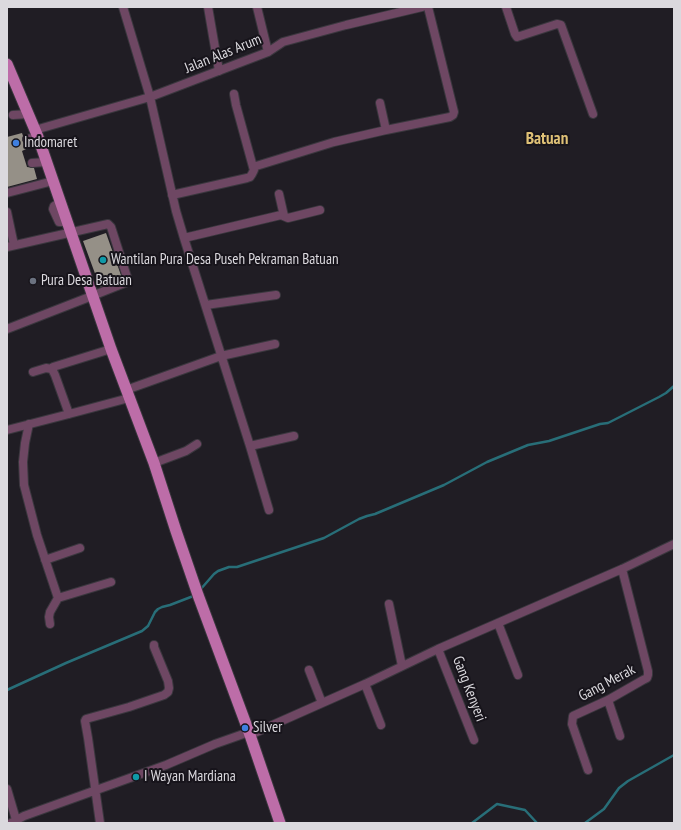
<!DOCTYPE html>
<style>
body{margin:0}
#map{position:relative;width:681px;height:830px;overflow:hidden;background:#201d24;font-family:"PT Sans Narrow",sans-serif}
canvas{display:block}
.frame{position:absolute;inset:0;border:8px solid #dbd9de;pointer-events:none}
</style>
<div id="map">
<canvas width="681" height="830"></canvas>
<div class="frame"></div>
</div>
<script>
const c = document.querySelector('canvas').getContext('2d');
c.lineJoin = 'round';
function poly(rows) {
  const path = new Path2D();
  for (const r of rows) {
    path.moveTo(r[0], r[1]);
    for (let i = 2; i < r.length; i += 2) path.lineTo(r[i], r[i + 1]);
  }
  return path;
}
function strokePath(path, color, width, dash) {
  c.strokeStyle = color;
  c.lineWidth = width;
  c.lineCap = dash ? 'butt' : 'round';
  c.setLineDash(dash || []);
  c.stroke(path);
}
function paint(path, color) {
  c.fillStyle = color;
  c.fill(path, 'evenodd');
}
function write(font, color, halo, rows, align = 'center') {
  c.font = font + ' "PT Sans Narrow",sans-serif';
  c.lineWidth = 4;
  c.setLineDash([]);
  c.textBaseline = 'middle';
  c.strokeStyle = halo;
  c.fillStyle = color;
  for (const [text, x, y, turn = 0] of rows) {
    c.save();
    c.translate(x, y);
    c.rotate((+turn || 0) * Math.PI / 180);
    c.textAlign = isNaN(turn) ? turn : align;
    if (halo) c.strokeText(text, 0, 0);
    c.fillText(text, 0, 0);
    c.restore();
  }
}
const stream = poly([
 [200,590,214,574,218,571,229,567,237,567,324,538,359,519,367,516,375,514,444,485,487,462,528,445,549,441,600,424,608,423,659,397,666,393,674,386],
 [7,690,66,663,142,631,148,626,155,612,158,609,162,607,170,605,196,595],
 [472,823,497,804,525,810,537,823],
 [585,823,604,809,619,788,628,781,674,755]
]);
const building = poly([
 [22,133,23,136,22,140,25,144,26,149,22,151,27,167,34,168,37,179,7,187,7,137],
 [106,233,122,278,100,287,83,241]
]);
const minor = poly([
 [123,7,150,97,176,211,184,238,250,446,269,510],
 [208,7,219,71],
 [257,7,268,52],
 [506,7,515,34,517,37,557,24,561,25,593,114],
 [380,103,386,130],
 [13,115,29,114],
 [35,130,150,97,268,52,283,42,346,25,422,7],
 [27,139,38,137],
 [32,163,46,162],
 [253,167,334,142,386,130,450,117,453,115,454,112,428,7],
 [7,193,53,181],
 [279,194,284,216],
 [172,195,247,178,250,177,252,174,254,170,253,167,236,105,234,94],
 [61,202,54,206,53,209,59,222,68,222],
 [7,212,14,245],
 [184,238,281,215,288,218,320,210],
 [7,247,108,224,111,227,128,280,127,282,92,296,7,329],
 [206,305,276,295],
 [52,369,53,367,111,349],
 [33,372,46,368,52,369,55,375,69,414],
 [126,390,221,356,275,344],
 [29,424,25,443,23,462,24,485,37,535,58,598],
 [7,430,69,414,129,398],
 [250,446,294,436],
 [154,463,186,451,197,444],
 [45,560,80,548],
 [389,604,402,666],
 [498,623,518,675],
 [50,624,49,617,50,612,58,598,111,582],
 [438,649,474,740],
 [309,670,322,703],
 [365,684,381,725],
 [608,700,620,736],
 [250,735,365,684,438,649,622,569,674,544],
 [588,770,572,724,573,716,608,700,643,680,647,678,648,675,648,671,622,569],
 [7,789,17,823],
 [11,823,24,816,166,765,215,744,249,732],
 [100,823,88,738,85,721,86,719,129,707,164,695,168,692,169,688,168,681,154,647,154,645]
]);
const major = poly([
 [7,64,38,137,111,349,154,463,176,531,198,595,250,735,280,823]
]);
const markers = [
 [16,143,4,"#3f7fe0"],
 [103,260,4,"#0f9aa8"],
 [33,281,4,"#6b7280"],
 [245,728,4,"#3f7fe0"],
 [136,777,4,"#0f9aa8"]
];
const streetNames = [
 ["Jalan Alas Arum",223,54,-22],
 ["Gang Merak",607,683,-28],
 ["Gang Kenyeri",469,689,69]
];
const poiNames = [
 ["Indomaret",24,143],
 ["Wantilan Pura Desa Puseh Pekraman Batuan",111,260],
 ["Pura Desa Batuan",41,281],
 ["Silver",253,728],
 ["I Wayan Mardiana",144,777]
];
const quarterNames = [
 ["Batuan",547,139]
];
strokePath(stream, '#286e78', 2.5);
paint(building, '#959087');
strokePath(minor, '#3a373e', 10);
strokePath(major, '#3a373e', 13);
strokePath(minor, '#6e4763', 8);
strokePath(major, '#bd6da8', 11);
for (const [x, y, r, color] of markers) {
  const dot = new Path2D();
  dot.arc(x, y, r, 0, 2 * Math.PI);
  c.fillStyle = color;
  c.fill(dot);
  strokePath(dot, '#17141b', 1.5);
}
write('15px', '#dbd9de', '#17141b', streetNames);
write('15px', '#dbd9de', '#17141b', poiNames, 'left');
write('bold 17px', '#dfc176', '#17141b', quarterNames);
</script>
